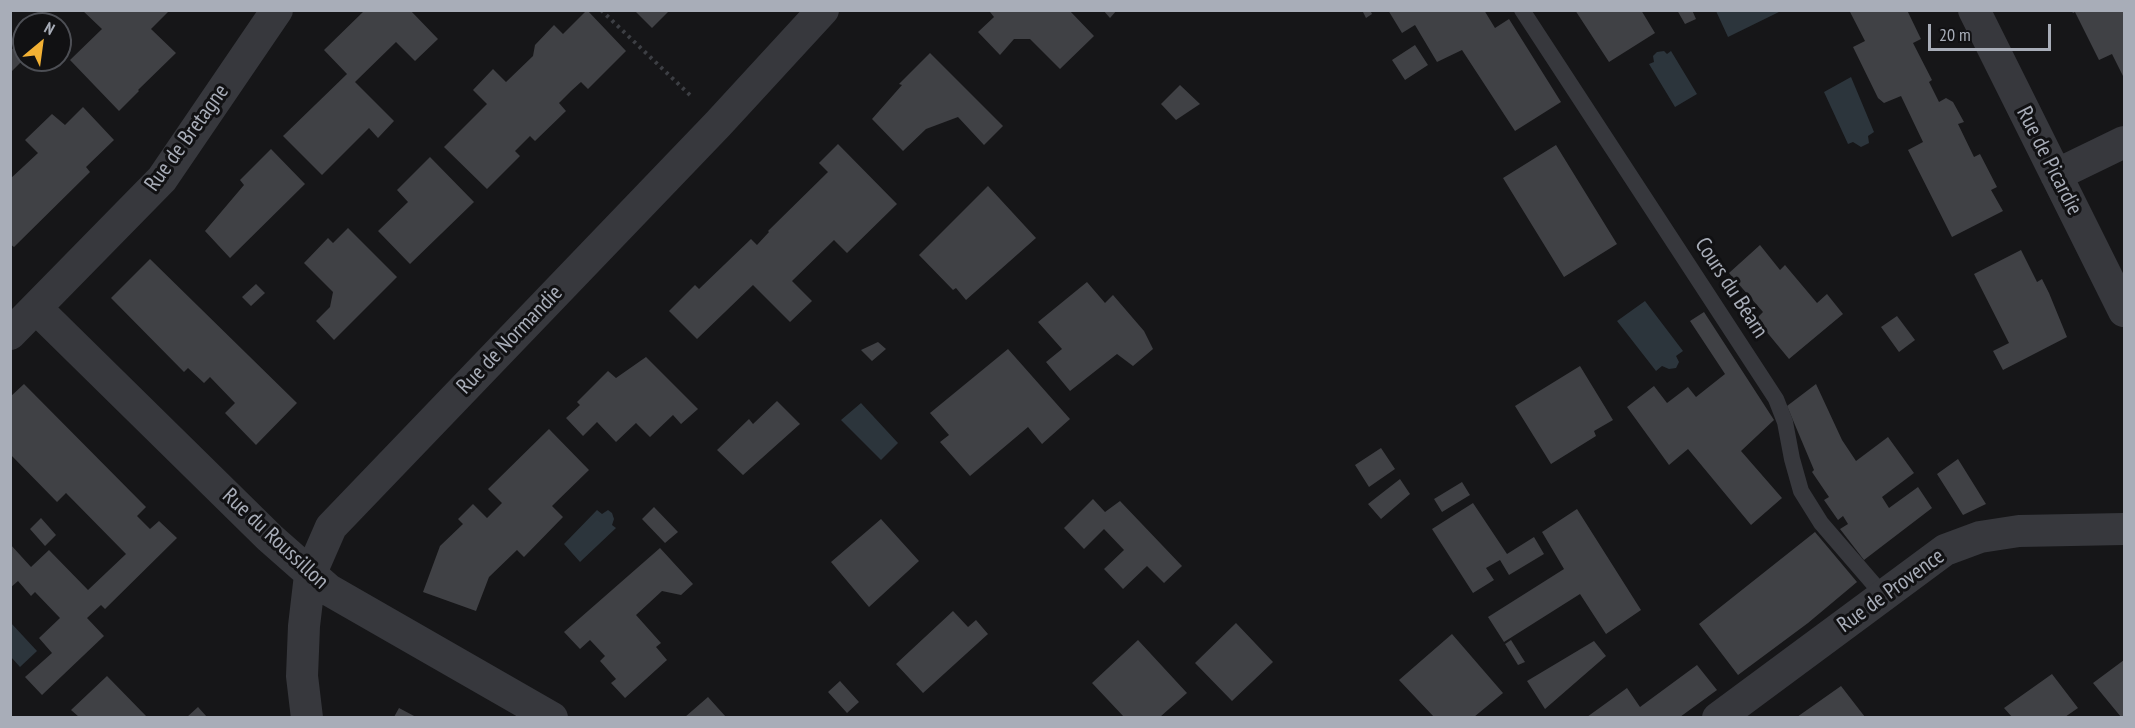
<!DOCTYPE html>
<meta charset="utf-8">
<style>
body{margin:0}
#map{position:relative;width:2135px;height:728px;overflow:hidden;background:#161618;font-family:"PT Sans Narrow",sans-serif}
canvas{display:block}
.frame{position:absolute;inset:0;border:12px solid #a8adb8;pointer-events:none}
.north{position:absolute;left:12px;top:12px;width:60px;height:60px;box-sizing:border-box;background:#111113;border:2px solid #4d4f55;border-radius:50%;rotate:29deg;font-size:16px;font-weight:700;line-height:24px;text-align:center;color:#a8adb8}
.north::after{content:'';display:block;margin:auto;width:21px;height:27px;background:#f2b134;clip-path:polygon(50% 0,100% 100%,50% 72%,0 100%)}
.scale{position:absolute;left:1928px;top:24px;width:123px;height:27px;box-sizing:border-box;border:3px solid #a8adb8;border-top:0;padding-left:8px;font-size:18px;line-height:21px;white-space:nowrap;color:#a8adb8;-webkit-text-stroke:4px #111113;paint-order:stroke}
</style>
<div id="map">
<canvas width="2135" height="728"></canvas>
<div class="frame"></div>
<div class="north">N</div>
<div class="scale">20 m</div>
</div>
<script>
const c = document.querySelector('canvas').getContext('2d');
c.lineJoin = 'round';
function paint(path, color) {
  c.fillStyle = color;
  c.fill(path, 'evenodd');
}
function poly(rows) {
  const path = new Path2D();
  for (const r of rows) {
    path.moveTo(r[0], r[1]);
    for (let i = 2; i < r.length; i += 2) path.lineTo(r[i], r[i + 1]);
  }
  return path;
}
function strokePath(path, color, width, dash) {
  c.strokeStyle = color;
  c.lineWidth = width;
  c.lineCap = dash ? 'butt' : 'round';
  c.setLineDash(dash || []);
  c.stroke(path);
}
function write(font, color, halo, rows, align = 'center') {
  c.font = font + ' "PT Sans Narrow",sans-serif';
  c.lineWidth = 6;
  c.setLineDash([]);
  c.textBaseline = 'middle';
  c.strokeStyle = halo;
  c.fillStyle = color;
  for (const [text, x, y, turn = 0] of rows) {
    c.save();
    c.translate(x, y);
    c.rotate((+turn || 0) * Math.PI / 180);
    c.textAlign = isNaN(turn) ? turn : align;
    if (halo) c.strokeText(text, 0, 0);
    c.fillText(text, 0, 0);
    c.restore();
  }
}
const water = poly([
 [1716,11,1781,11,1728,37],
 [1664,51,1667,54,1671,51,1697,94,1675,107,1649,64,1654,62,1653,56,1657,52],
 [1851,77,1874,132,1868,136,1869,143,1861,147,1853,142,1848,144,1824,92],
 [1645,301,1683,351,1676,356,1679,362,1676,368,1669,369,1662,366,1656,371,1617,321],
 [861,403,898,443,881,460,841,420],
 [597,510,602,514,608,510,612,513,614,519,612,525,616,528,580,562,564,544],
 [11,623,37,651,20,667,11,657]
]);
const building = poly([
 [82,10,170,10,151,29,176,53,138,90,139,91,119,111,70,60,102,29],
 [365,10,410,10,438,39,415,61,396,42,355,82,394,121,378,138,369,128,322,175,283,136,347,74,324,50],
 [587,10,626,51,588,89,581,82,571,91,559,103,566,111,535,141,530,136,515,151,520,156,487,189,444,147,487,104,473,90,493,69,506,82,533,56,535,45,554,25,563,34],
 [634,10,670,10,652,28],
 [992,10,1069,10,1094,36,1060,69,1030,39,1014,39,1000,55,978,32,994,17,990,12],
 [1103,10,1117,10,1110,18],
 [1362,10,1370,10,1372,14,1366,18],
 [1388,10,1484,10,1495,28,1509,19,1561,102,1515,131,1462,50,1437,62,1415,25,1402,33],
 [1575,10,1641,10,1655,33,1609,62],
 [1677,10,1692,10,1696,19,1685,24],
 [1849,10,1907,10,1921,39,1913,43,1932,80,1929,82,1939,102,1946,98,1953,102,1964,122,1958,124,1974,157,1980,154,1997,187,1991,190,2003,211,1952,237,1908,150,1923,142,1901,96,1884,103,1878,98,1853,47,1865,41],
 [2071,10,2124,10,2124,78,2112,54,2099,60,2075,12,2073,13],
 [19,43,24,48,24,59,10,73,10,51],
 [1415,45,1428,65,1405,80,1392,60],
 [930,53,1003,126,984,145,958,117,926,129,903,151,872,119,902,85,899,84],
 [1180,85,1200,104,1176,120,1161,104],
 [83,107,114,140,86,167,90,172,14,247,10,244,10,179,38,153,25,140,52,114,65,125],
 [838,144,897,204,847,253,834,240,792,281,812,301,790,322,753,285,697,339,669,311,695,285,699,289,751,239,757,245,769,232,768,231,828,172,819,163],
 [1556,145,1617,244,1564,277,1503,178],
 [271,149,305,184,230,258,205,231,244,185,240,180],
 [430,157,474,202,410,264,378,231,408,202,397,190],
 [988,186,1036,238,966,300,956,288,953,290,919,255],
 [348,228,397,277,334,340,316,321,330,307,333,292,304,263,328,238,333,243],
 [1760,245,1780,270,1785,265,1817,303,1827,294,1843,314,1789,359,1756,319,1763,312,1729,273],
 [2021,250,2037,282,2042,279,2049,293,2067,337,2003,370,1993,351,2009,343,1974,274],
 [150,259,297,403,256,445,225,413,235,403,210,377,204,383,188,368,184,372,111,298],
 [1087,282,1105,303,1113,295,1144,331,1153,349,1133,366,1117,354,1070,391,1046,362,1062,349,1038,322],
 [256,284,265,293,251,306,242,297],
 [1704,312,1774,420,1741,451,1782,498,1751,525,1688,449,1669,465,1627,407,1654,386,1667,403,1688,387,1696,397,1725,374,1690,321],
 [1897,316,1915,340,1899,352,1881,327],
 [878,342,886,349,872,361,861,350],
 [1008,349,1070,419,1042,444,1028,427,970,476,940,442,949,435,930,413],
 [646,357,698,409,681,424,673,415,650,437,636,423,616,442,597,422,583,436,566,418,580,405,577,402,608,371,616,378],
 [1580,366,1613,420,1594,431,1596,436,1551,464,1515,406],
 [24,384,146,507,137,516,150,529,159,521,177,538,105,609,101,605,87,618,104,636,42,695,25,677,52,653,39,638,60,618,35,592,31,596,18,581,10,588,10,544,31,567,49,550,88,590,126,554,66,493,57,502,10,454,10,397],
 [1816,384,1842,440,1856,461,1888,437,1914,473,1882,497,1889,508,1918,487,1932,508,1864,560,1840,529,1848,524,1843,516,1838,520,1824,500,1829,497,1812,472,1814,470,1787,406],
 [777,401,800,424,743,475,717,450,749,419,753,424],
 [549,429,589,470,552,506,563,517,524,557,517,550,489,577,476,611,423,592,440,546,463,524,458,519,473,504,487,518,502,503,488,489],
 [1381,448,1395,469,1369,487,1355,465],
 [1958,459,1986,504,1963,515,1937,474],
 [1400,479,1410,494,1381,519,1368,504],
 [1462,482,1470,495,1442,512,1434,499],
 [1093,499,1105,512,1120,501,1182,566,1164,583,1147,566,1123,589,1104,569,1124,550,1104,529,1084,549,1064,528],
 [1473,503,1507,554,1534,537,1544,554,1509,575,1500,560,1486,568,1494,580,1473,593,1432,529],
 [654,507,678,532,665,543,642,519],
 [1577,509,1641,610,1606,634,1580,594,1504,642,1488,617,1564,569,1542,532],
 [41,518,56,535,45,546,30,529],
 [881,519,919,561,869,607,831,562],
 [1815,532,1857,582,1808,623,1738,675,1699,624],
 [660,548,693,584,681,595,662,591,636,615,661,643,656,647,667,660,625,698,611,683,616,679,600,661,605,656,590,640,580,649,564,632],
 [953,611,968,627,976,620,988,634,923,693,896,664],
 [1236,623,1273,662,1232,701,1195,663],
 [1452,634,1503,693,1474,717,1434,717,1399,680],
 [1138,640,1187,693,1160,717,1124,717,1092,683],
 [1511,640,1525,662,1518,665,1505,644],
 [1594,641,1606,656,1545,709,1527,681],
 [2124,660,2124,717,2121,717,2093,683],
 [1697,665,1717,690,1680,717,1587,717,1627,688,1640,707],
 [2052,674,2078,708,2065,717,2012,717,2004,708],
 [107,676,147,717,79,717,71,710],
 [840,681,859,702,847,713,828,692],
 [1841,686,1865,717,1797,717],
 [708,697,726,717,685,717],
 [198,707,207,717,187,717],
 [399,708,416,717,394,717]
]);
const path = poly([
 [601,10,692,97]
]);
const lane = poly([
 [1522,10,1776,399,1785,422,1792,459,1801,491,1821,523,1884,596]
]);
const street = poly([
 [1974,10,2124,311],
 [2056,175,2124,142],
 [37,309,270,538,329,590,552,718],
 [10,334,162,179,277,10],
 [307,718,302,676,304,626,310,575,331,527,718,124,823,10],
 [1718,718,1945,550,1980,537,2019,531,2124,529]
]);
const streetNames = [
 ["Rue de Bretagne",187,138,-54],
 ["Rue de Picardie",2049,161,63],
 ["Cours du Béarn",1731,288,57],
 ["Rue de Normandie",510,340,-46],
 ["Rue du Roussillon",275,539,43],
 ["Rue de Provence",1891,591,-36]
];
paint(water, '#2c353c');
paint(building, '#404145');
strokePath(path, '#3d3f44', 4, [3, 4.5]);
strokePath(lane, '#37383d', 16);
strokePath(street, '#37383d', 32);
write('22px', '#a8adb8', '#111113', streetNames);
</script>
